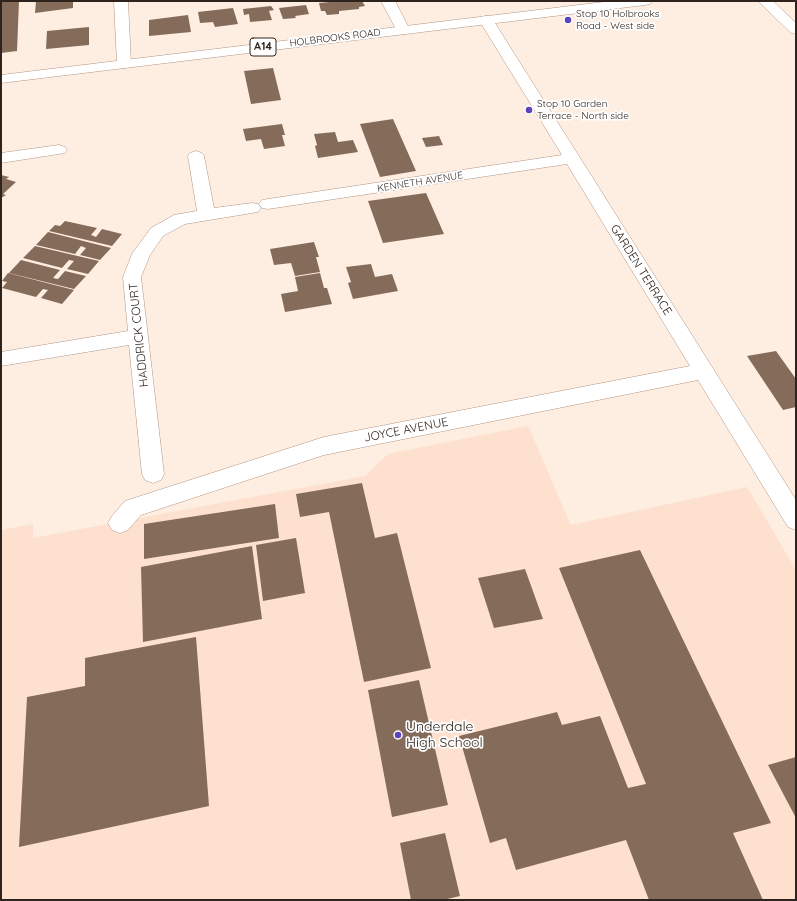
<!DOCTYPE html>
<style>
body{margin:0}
#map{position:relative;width:797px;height:901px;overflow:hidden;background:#feede1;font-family:Quicksand,sans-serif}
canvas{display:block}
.frame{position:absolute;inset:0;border:2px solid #2f241d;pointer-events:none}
</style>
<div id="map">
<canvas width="797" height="901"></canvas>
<div class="frame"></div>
</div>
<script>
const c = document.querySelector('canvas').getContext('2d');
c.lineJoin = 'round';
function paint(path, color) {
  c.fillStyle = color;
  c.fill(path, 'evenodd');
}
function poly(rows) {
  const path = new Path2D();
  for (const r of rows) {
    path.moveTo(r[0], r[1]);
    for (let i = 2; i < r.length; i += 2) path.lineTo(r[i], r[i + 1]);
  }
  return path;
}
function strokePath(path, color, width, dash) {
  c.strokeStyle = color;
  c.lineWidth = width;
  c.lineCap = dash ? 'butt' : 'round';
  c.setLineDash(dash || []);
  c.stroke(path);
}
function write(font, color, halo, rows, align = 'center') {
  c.font = font + ' Quicksand,sans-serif';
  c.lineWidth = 3.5;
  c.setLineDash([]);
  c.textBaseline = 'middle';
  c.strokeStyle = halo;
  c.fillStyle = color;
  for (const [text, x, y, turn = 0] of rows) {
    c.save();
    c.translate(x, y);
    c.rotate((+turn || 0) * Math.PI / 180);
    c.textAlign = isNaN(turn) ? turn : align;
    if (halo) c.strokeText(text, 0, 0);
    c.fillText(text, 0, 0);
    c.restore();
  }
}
const built = poly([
 [528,426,571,525,747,487,796,570,796,900,1,900,1,530,33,524,33,538,365,476,388,454]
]);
const building = poly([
 [1,1,19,1,17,51,1,53],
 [36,1,61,1,61,2,73,1,73,8,35,13],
 [341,1,362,1,365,6,359,7,359,9,339,11,339,14,327,15,325,11,321,11,319,3],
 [306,5,309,14,295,16,296,18,283,19,279,8],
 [271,6,274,10,269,11,272,20,250,22,249,14,244,15,243,9],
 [233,8,238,24,215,27,213,22,200,23,198,12],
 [188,15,191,32,149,36,149,20],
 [89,27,89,45,46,49,47,31],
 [273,68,281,100,251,104,244,71],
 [393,119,416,171,380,177,360,124],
 [282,124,285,135,282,135,285,146,264,149,261,139,246,141,243,129],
 [335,132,338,142,353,140,358,152,318,158,315,146,317,145,314,134],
 [439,136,443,145,426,147,422,138],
 [1,175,9,177,6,179,16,182,3,194,6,195,1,198],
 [426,193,444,234,383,243,368,201],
 [65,221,97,228,91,235,96,237,102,229,122,234,112,246,49,231,55,225,60,226],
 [48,232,111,248,100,260,80,255,86,248,81,246,75,254,36,245],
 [314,242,319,257,316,257,320,272,295,276,291,263,274,265,270,249],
 [35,246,99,261,88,274,67,269,74,261,69,260,62,268,23,258],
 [21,260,60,270,53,278,58,279,65,271,86,276,74,289,9,273],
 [371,264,375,277,392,274,398,291,353,299,348,283,351,282,346,267],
 [8,273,74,290,62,304,41,298,48,290,43,289,36,297,2,288,7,282,2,281],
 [320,273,324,288,327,288,332,304,285,312,281,294,298,291,295,277],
 [776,351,796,379,796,407,783,410,747,356],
 [362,483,375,538,397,533,431,668,364,682,329,512,300,517,296,494],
 [275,504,279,538,144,559,144,524],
 [296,538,305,593,263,601,256,545],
 [252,546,262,619,143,642,141,567],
 [640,550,771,823,733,833,763,900,649,900,626,840,516,870,506,838,490,843,459,736,557,712,562,725,600,716,628,788,646,784,559,568],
 [525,569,543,619,494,628,478,578],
 [196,637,209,806,19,847,27,697,85,686,85,658],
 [419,680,448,805,392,817,368,690],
 [796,757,796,818,768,765],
 [445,833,460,896,443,900,411,900,400,843]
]);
const street = poly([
 [381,1,395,1,410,30,408,33,403,34,398,33,381,1],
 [758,1,773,1,796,23,796,34,791,33,758,1],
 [486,16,491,17,493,20,796,500,796,530,788,527,698,380,324,455,141,515,128,530,120,533,112,530,108,523,112,516,125,501,324,437,690,366,567,164,268,209,262,208,259,204,262,200,268,199,562,155,479,20,481,17,486,16],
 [59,145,65,147,67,150,65,153,1,163,1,153,59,145],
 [196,151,202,153,204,156,214,208,252,203,258,204,261,208,258,212,252,213,185,224,163,236,150,255,141,277,164,474,161,480,153,483,145,480,142,474,129,345,1,366,1,352,128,331,123,277,132,254,151,228,174,215,197,211,188,156,190,153,196,151]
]);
const secondary = poly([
 [114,1,128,1,131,64,129,67,124,68,119,67,117,64,114,1]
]);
const primary = poly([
 [612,1,652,1,650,4,645,5,1,83,1,75,612,1]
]);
const markers = [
 [568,20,4,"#5a43bb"],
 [529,110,4,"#5a43bb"],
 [398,735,4,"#5a43bb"]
];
const farPoinames = [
 ["Stop 10 Holbrooks",576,14],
 ["Road - West side",576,26],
 ["Stop 10 Garden",537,104],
 ["Terrace - North side",537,116]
];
const farStreetnames = [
 ["HOLBROOKS ROAD",335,38,-7],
 ["KENNETH AVENUE",420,182,-9]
];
const shields = [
 [263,47,26]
];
const shieldNames = [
 ["A14",263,47]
];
const streetNames = [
 ["GARDEN TERRACE",641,270,58],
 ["HADDRICK COURT",139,335,-96],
 ["JOYCE AVENUE",406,430,-11]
];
const nearPoinames = [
 ["Underdale",406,727],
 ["High School",406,743]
];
paint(built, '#fde0cd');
paint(building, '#856b5a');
strokePath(street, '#b19684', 1);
strokePath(secondary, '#b19684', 1);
strokePath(primary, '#b19684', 1);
paint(street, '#fff');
paint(secondary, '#fff');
paint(primary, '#fff');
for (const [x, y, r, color] of markers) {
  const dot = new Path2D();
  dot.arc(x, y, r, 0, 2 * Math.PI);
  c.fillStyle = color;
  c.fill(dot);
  strokePath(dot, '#fff', 1.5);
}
write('10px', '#2f241d', '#fff', farPoinames, 'left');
write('10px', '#2f241d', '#fff', farStreetnames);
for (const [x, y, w] of shields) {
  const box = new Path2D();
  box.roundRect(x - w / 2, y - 9, w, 18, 3);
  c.fillStyle = '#fff';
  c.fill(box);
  strokePath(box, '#2f241d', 1);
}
write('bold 11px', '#2f241d', null, shieldNames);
write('12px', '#2f241d', '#fff', streetNames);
write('14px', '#2f241d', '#fff', nearPoinames, 'left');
</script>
